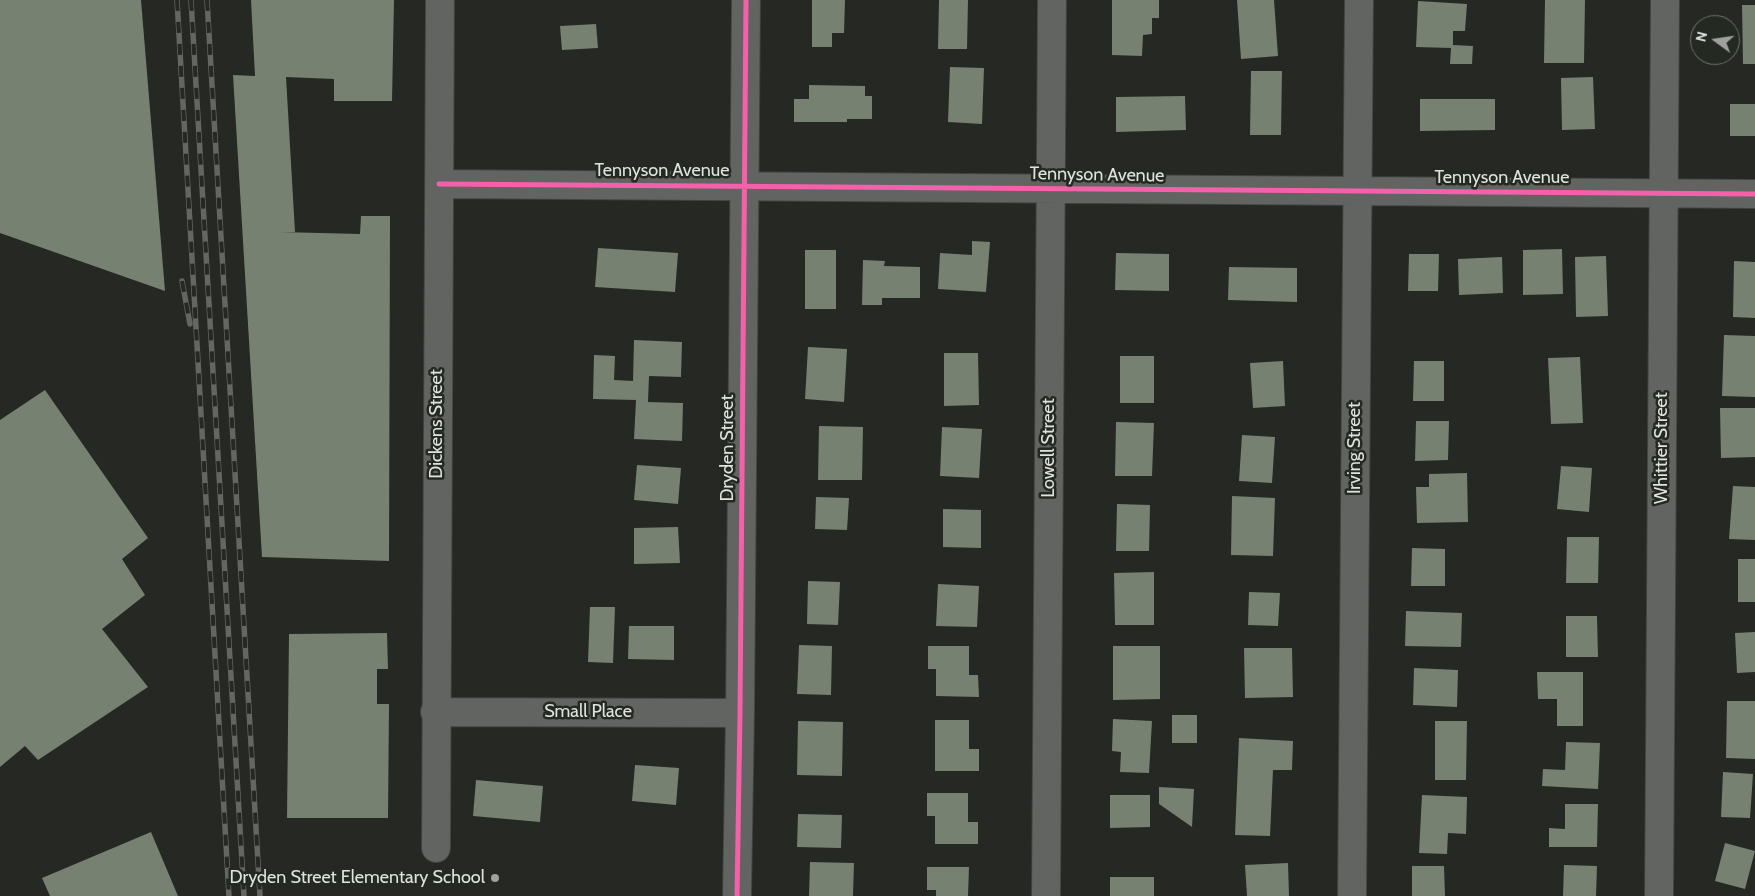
<!DOCTYPE html>
<style>
body{margin:0}
#map{position:relative;width:1755px;height:896px;overflow:hidden;background:#252823;font-family:Cabin,sans-serif}
canvas{display:block}
.north{position:absolute;left:1690px;top:15px;width:50px;height:50px;box-sizing:border-box;background:#242922;border:1px solid #6f736d;border-radius:50%;rotate:284deg;font-size:14px;font-weight:700;line-height:20px;text-align:center;color:#dfe2dd}
.north::after{content:'';display:block;margin:auto;width:18px;height:22px;background:#9ea19c;clip-path:polygon(50% 0,100% 100%,50% 72%,0 100%)}
</style>
<div id="map">
<canvas width="1755" height="896"></canvas>
<div class="north">N</div>
</div>
<script>
const c = document.querySelector('canvas').getContext('2d');
c.lineJoin = 'round';
function paint(path, color) {
  c.fillStyle = color;
  c.fill(path, 'evenodd');
}
function poly(rows) {
  const path = new Path2D();
  for (const r of rows) {
    path.moveTo(r[0], r[1]);
    for (let i = 2; i < r.length; i += 2) path.lineTo(r[i], r[i + 1]);
  }
  return path;
}
function strokePath(path, color, width, dash) {
  c.strokeStyle = color;
  c.lineWidth = width;
  c.lineCap = dash ? 'butt' : 'round';
  c.setLineDash(dash || []);
  c.stroke(path);
}
function write(font, color, halo, rows, align = 'center') {
  c.font = font + ' Cabin,sans-serif';
  c.lineWidth = 5;
  c.setLineDash([]);
  c.textBaseline = 'middle';
  c.strokeStyle = halo;
  c.fillStyle = color;
  for (const [text, x, y, turn = 0] of rows) {
    c.save();
    c.translate(x, y);
    c.rotate((+turn || 0) * Math.PI / 180);
    c.textAlign = isNaN(turn) ? turn : align;
    if (halo) c.strokeText(text, 0, 0);
    c.fillText(text, 0, 0);
    c.restore();
  }
}
const building = poly([
 [0,0,141,0,165,291,0,233],
 [251,0,394,0,392,101,334,101,334,79,286,77,295,232,280,232,360,234,361,216,390,216,389,561,262,557,233,75,255,76],
 [812,0,845,0,844,33,832,33,832,47,812,47],
 [939,0,968,0,967,49,938,49],
 [1112,0,1159,0,1159,18,1152,18,1152,34,1143,35,1142,56,1112,55],
 [1237,0,1274,0,1278,56,1241,59],
 [1545,0,1585,0,1584,63,1544,63],
 [1418,1,1467,4,1465,31,1453,31,1453,45,1473,46,1472,64,1450,64,1451,48,1416,47],
 [1742,5,1755,5,1755,64,1743,64],
 [596,24,598,48,562,50,560,26],
 [950,67,984,68,982,124,948,122],
 [1251,71,1282,71,1281,135,1250,135],
 [1593,77,1595,129,1562,130,1561,78],
 [809,85,865,86,865,96,872,96,872,119,847,119,847,122,794,122,794,99,809,99],
 [1185,96,1186,130,1116,132,1116,97],
 [1420,99,1495,99,1495,130,1420,131],
 [1730,104,1755,104,1755,136,1730,136],
 [972,241,990,242,986,292,938,289,940,253,972,255],
 [598,248,678,253,675,292,595,287],
 [1562,249,1563,294,1523,295,1523,250],
 [805,250,836,250,836,309,805,309],
 [1116,253,1169,254,1169,291,1115,290],
 [1409,254,1439,254,1438,291,1408,291],
 [1606,256,1608,316,1576,317,1575,257],
 [1502,257,1503,293,1459,295,1458,259],
 [863,260,885,261,884,266,920,267,920,298,882,298,882,305,862,305],
 [1734,261,1755,262,1755,318,1733,317],
 [1229,267,1297,268,1297,302,1228,300],
 [1724,335,1755,336,1755,397,1722,396],
 [634,340,682,342,681,377,649,376,648,402,683,403,682,441,634,439,636,400,593,399,594,355,615,356,614,380,633,381],
 [808,347,847,349,844,402,805,399],
 [944,353,978,353,979,405,944,406],
 [1120,356,1154,356,1154,403,1120,403],
 [1580,357,1583,423,1551,424,1548,358],
 [1283,361,1285,406,1253,408,1250,363],
 [1414,361,1444,361,1444,401,1413,401],
 [45,390,148,538,122,559,145,595,102,629,148,687,38,760,25,746,0,767,0,420],
 [1720,408,1755,408,1755,457,1721,458],
 [1416,421,1449,421,1448,460,1415,461],
 [1116,422,1154,423,1152,476,1115,476],
 [819,426,863,427,862,480,818,480],
 [942,427,982,429,979,478,940,476],
 [1242,435,1275,437,1272,483,1239,481],
 [637,465,681,468,678,504,634,500],
 [1561,466,1592,468,1589,512,1557,509],
 [1467,473,1468,522,1417,523,1416,487,1429,487,1429,474],
 [1733,486,1755,487,1755,540,1729,539],
 [1232,496,1275,498,1273,556,1231,555],
 [816,497,849,498,847,530,815,529],
 [1117,504,1150,505,1149,551,1116,551],
 [943,509,981,510,981,548,943,547],
 [678,527,680,563,634,564,634,528],
 [1567,537,1599,537,1598,583,1566,583],
 [1412,548,1445,549,1445,586,1411,586],
 [1738,559,1755,559,1755,602,1738,602],
 [1154,572,1154,625,1115,625,1114,573],
 [808,581,840,582,838,625,807,624],
 [938,584,979,586,977,627,936,626],
 [1249,592,1280,593,1278,626,1248,625],
 [590,607,615,607,613,663,588,662],
 [1406,611,1462,613,1461,647,1405,646],
 [1566,616,1597,616,1598,657,1566,657],
 [629,626,674,626,674,660,628,659],
 [1755,632,1755,672,1737,673,1735,633],
 [387,633,388,669,377,669,377,704,389,704,388,818,287,818,289,634],
 [799,645,832,646,831,695,797,694],
 [928,646,969,646,969,675,978,675,979,697,936,696,936,669,928,669],
 [1113,646,1160,646,1160,699,1113,700],
 [1244,648,1292,648,1293,697,1245,698],
 [1414,668,1458,670,1457,707,1413,705],
 [1537,672,1583,672,1583,726,1557,726,1557,699,1538,699],
 [1727,701,1755,701,1755,759,1726,758],
 [1172,715,1197,715,1197,743,1172,743],
 [1113,719,1152,721,1149,773,1120,772,1121,752,1112,751],
 [935,720,969,720,969,749,979,749,979,771,935,771],
 [798,721,843,722,842,776,797,775],
 [1435,721,1467,721,1466,780,1435,780],
 [1239,738,1293,741,1292,770,1273,770,1270,836,1235,835],
 [1566,742,1600,743,1598,789,1542,786,1543,769,1565,770],
 [635,765,679,768,676,805,632,801],
 [1723,772,1753,774,1750,818,1721,817],
 [476,780,543,786,540,822,473,816],
 [1159,787,1194,789,1192,827,1159,804],
 [927,793,968,793,968,822,978,822,978,844,935,844,935,816,927,816],
 [1110,795,1150,795,1150,827,1110,828],
 [1422,795,1467,797,1466,834,1448,833,1447,854,1419,853],
 [1565,804,1598,804,1597,847,1549,847,1549,828,1565,829],
 [798,814,842,815,841,848,797,847],
 [151,832,178,896,50,896,42,878],
 [1725,843,1755,851,1745,889,1715,881],
 [810,862,854,863,853,896,809,896],
 [1288,863,1289,896,1247,896,1245,865],
 [1564,865,1597,866,1596,896,1563,896],
 [1412,866,1444,866,1445,896,1412,896],
 [927,867,969,867,968,896,936,896,936,890,927,890],
 [1110,877,1154,877,1154,896,1110,896]
]);
const street = poly([
 [439,184,1755,194],
 [435,712,740,713],
 [436,848,440,0],
 [737,896,740,713,746,0],
 [1046,896,1052,0],
 [1352,896,1359,0],
 [1659,896,1665,0]
]);
const rail = poly([
 [177,0,229,896],
 [191,0,244,896],
 [207,0,260,896],
 [182,281,190,324]
]);
const cycleway = poly([
 [439,184,1755,194],
 [737,896,740,713,746,0]
]);
const markers = [
 [495,878,5,"#9ea19c"]
];
const streetNames = [
 ["Tennyson Avenue",662,171],
 ["Tennyson Avenue",1097,175,1],
 ["Tennyson Avenue",1502,178],
 ["Dickens Street",437,424,-90],
 ["Dryden Street",728,448,-90],
 ["Lowell Street",1049,448,-90],
 ["Irving Street",1355,448,-90],
 ["Whittier Street",1662,448,-90],
 ["Small Place",588,712]
];
const poiNames = [
 ["Dryden Street Elementary School",485,878]
];
paint(building, '#768171');
strokePath(street, '#40433f', 30);
strokePath(street, '#626461', 28);
strokePath(rail, '#646663', 5.5);
strokePath(rail, '#242922', 4, [11]);
strokePath(cycleway, '#f560ab', 5);
for (const [x, y, r, color] of markers) {
  const dot = new Path2D();
  dot.arc(x, y, r, 0, 2 * Math.PI);
  c.fillStyle = color;
  c.fill(dot);
  strokePath(dot, '#242922', 2);
}
write('18px', '#dfe2dd', '#242922', streetNames);
write('18px', '#dfe2dd', '#242922', poiNames, 'right');
</script>
